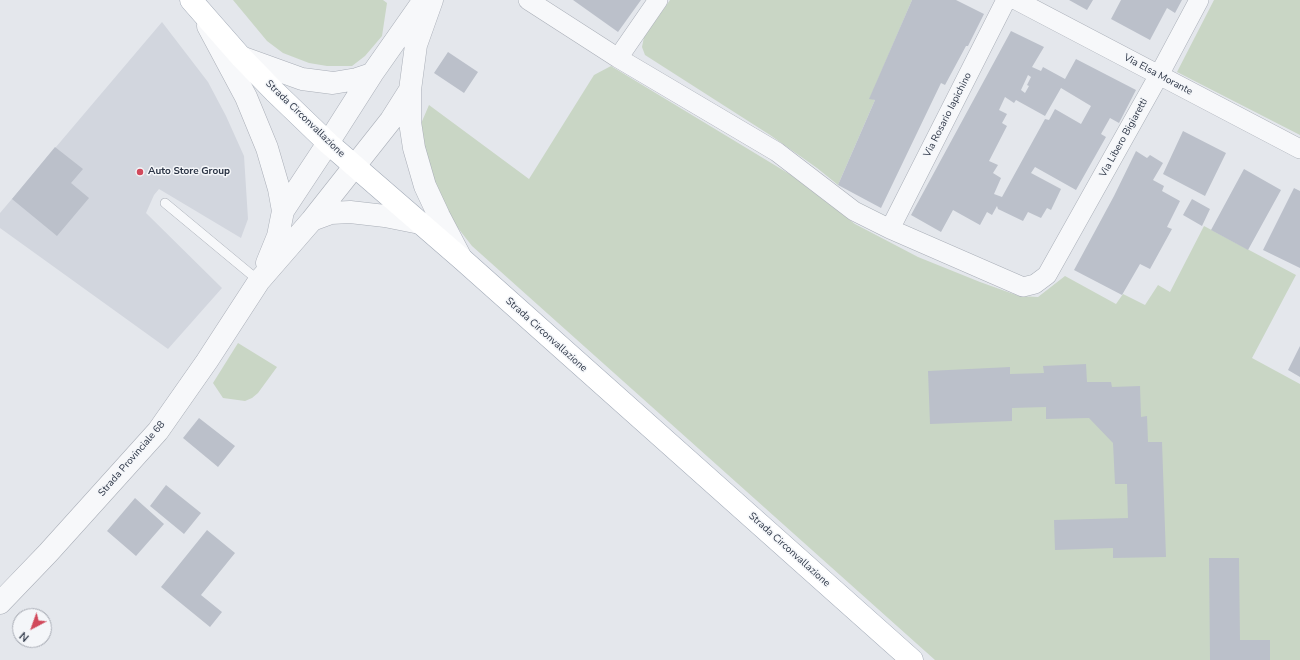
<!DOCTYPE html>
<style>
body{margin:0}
#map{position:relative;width:1300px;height:660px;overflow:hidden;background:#e4e7ec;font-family:"Nunito Sans",sans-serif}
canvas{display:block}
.north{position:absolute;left:12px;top:608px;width:40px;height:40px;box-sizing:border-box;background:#f4f6f9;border:1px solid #a4a8b1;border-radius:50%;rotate:221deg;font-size:11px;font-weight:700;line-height:16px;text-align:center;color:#2b3445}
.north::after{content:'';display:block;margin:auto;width:14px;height:18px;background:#d1495b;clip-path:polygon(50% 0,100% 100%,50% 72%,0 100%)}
</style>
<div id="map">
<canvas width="1300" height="660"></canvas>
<div class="north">N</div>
</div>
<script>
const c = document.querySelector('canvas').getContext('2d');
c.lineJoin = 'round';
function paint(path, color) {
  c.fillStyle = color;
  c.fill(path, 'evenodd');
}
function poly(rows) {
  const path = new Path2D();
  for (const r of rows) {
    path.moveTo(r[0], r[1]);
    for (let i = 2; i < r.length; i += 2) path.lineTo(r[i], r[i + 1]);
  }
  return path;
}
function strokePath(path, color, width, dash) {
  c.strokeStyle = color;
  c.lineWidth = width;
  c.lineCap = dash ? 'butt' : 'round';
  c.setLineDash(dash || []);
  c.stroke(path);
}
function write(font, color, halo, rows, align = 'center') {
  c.font = font + ' "Nunito Sans",sans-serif';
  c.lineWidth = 3;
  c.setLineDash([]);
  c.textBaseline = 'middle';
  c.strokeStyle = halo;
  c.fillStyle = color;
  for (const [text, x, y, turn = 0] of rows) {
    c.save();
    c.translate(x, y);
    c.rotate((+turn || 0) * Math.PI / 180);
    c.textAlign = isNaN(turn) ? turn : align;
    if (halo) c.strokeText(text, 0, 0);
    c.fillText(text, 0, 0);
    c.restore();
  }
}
const built = poly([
 [162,22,208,82,226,116,244,156,248,219,241,238,159,189,154,195,146,213,222,288,168,349,0,228,0,213]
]);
const green = poly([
 [233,0,383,0,387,3,382,36,365,56,352,66,327,66,309,63,283,53,267,41],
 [670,0,912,0,870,98,875,100,838,185,817,168,770,135,645,55,642,47,644,37],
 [1214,0,1300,0,1300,135,1177,72],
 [611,66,791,175,855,224,918,257,980,282,1019,296,1038,297,1065,276,1116,304,1123,294,1145,305,1158,285,1170,292,1204,226,1296,275,1252,358,1300,384,1300,660,935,660,472,246,454,223,436,189,424,157,420,126,429,105,529,179,594,75],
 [238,343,277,367,258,393,252,398,245,401,223,398,213,383]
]);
const building = poly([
 [573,0,641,0,618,32],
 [912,0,956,0,984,14,968,46,966,46,945,85,941,83,881,208,838,185,875,100,869,99],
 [1069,0,1093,0,1087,10],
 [1121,0,1182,0,1175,13,1167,8,1150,40,1111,19],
 [1011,31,1044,47,1032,67,1041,71,1043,67,1065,79,1076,59,1136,90,1119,123,1110,118,1101,134,1106,137,1076,190,1035,167,1031,173,1061,189,1051,210,1047,208,1041,218,1028,212,1023,221,998,209,997,206,992,215,987,212,980,225,953,210,941,232,911,215],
 [1028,75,1031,77,1027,85,1029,86,1025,93,1021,90],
 [1061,88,1091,106,1081,124,1055,109,1049,120,1045,119,1002,197,994,194,1001,178,993,173,998,165,989,161,1007,126,1002,123,1007,114,999,110,1005,97,1014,103,1016,100,1045,116],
 [448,52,478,72,464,93,434,73],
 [1183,131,1226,153,1205,196,1163,174],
 [55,147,83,169,71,183,89,198,57,236,12,199],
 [1136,151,1147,158,1150,155,1163,163,1153,180,1164,186,1162,191,1180,201,1167,227,1172,229,1150,269,1140,264,1122,295,1074,270,1114,196],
 [1244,169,1281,190,1248,250,1211,230],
 [1294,188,1300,191,1300,268,1263,250],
 [1192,199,1210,209,1202,226,1183,215],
 [1300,346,1300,377,1288,370],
 [1086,364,1087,382,1111,382,1112,387,1140,386,1141,417,1147,416,1148,442,1162,442,1166,557,1113,558,1113,548,1055,550,1054,520,1128,518,1127,484,1115,484,1113,443,1089,418,1046,419,1046,407,1012,408,1012,421,930,424,928,371,1010,367,1010,374,1044,373,1043,366],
 [199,418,235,446,218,467,183,438],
 [166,485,201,513,184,534,150,506],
 [135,498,164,524,136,556,107,531],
 [207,530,235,553,201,595,222,612,210,627,161,587],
 [1209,558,1239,558,1240,640,1270,640,1270,660,1210,660]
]);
const service = poly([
 [165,203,259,281]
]);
const minor = poly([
 [528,0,618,58,777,152,854,211,890,229,1023,287,1035,284,1047,275,1159,75,1199,0],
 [1016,0,1300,149],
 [618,58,658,0],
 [890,229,1006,0]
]);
const tertiary = poly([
 [432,0,416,45,410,90,410,122,414,148,425,186,439,216,461,258],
 [208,26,246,97,267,148,279,189,283,211,278,236,267,263],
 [241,57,302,79,333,83,357,79,372,74,424,0],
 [283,211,328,143,372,74],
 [312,220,391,120,410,90],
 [0,603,48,553,158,431,207,361,259,281,312,220,331,213,350,212,385,216,420,223]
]);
const primary = poly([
 [191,0,241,57,275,92,328,143,463,260,912,660]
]);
const markers = [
 [140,172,4,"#d1495b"]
];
const streetNames = [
 ["Via Elsa Morante",1158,75,28],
 ["Via Rosario Iapichino",948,115,-63],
 ["Strada Circonvallazione",305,119,44],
 ["Via Libero Bigiaretti",1124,138,-61],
 ["Strada Circonvallazione",546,335,42],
 ["Strada Provinciale 68",132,459,-49],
 ["Strada Circonvallazione",789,550,42]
];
const poiNames = [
 ["Auto Store Group",148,172]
];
paint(built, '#d2d6de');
paint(green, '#c9d6c5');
paint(building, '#bbc0ca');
strokePath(service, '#a9aeb7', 10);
strokePath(minor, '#a9aeb7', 20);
strokePath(tertiary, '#a9aeb7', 23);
strokePath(primary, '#a3abb8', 23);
strokePath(service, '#f7f8fa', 9);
strokePath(minor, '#f7f8fa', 19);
strokePath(tertiary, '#f7f8fa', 22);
strokePath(primary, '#fff', 22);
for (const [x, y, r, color] of markers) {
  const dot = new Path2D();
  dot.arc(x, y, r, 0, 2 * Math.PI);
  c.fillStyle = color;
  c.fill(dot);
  strokePath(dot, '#f4f6f9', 1.5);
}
write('10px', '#2b3445', '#f4f6f9', streetNames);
write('bold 10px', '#2b3445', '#f4f6f9', poiNames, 'left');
</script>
